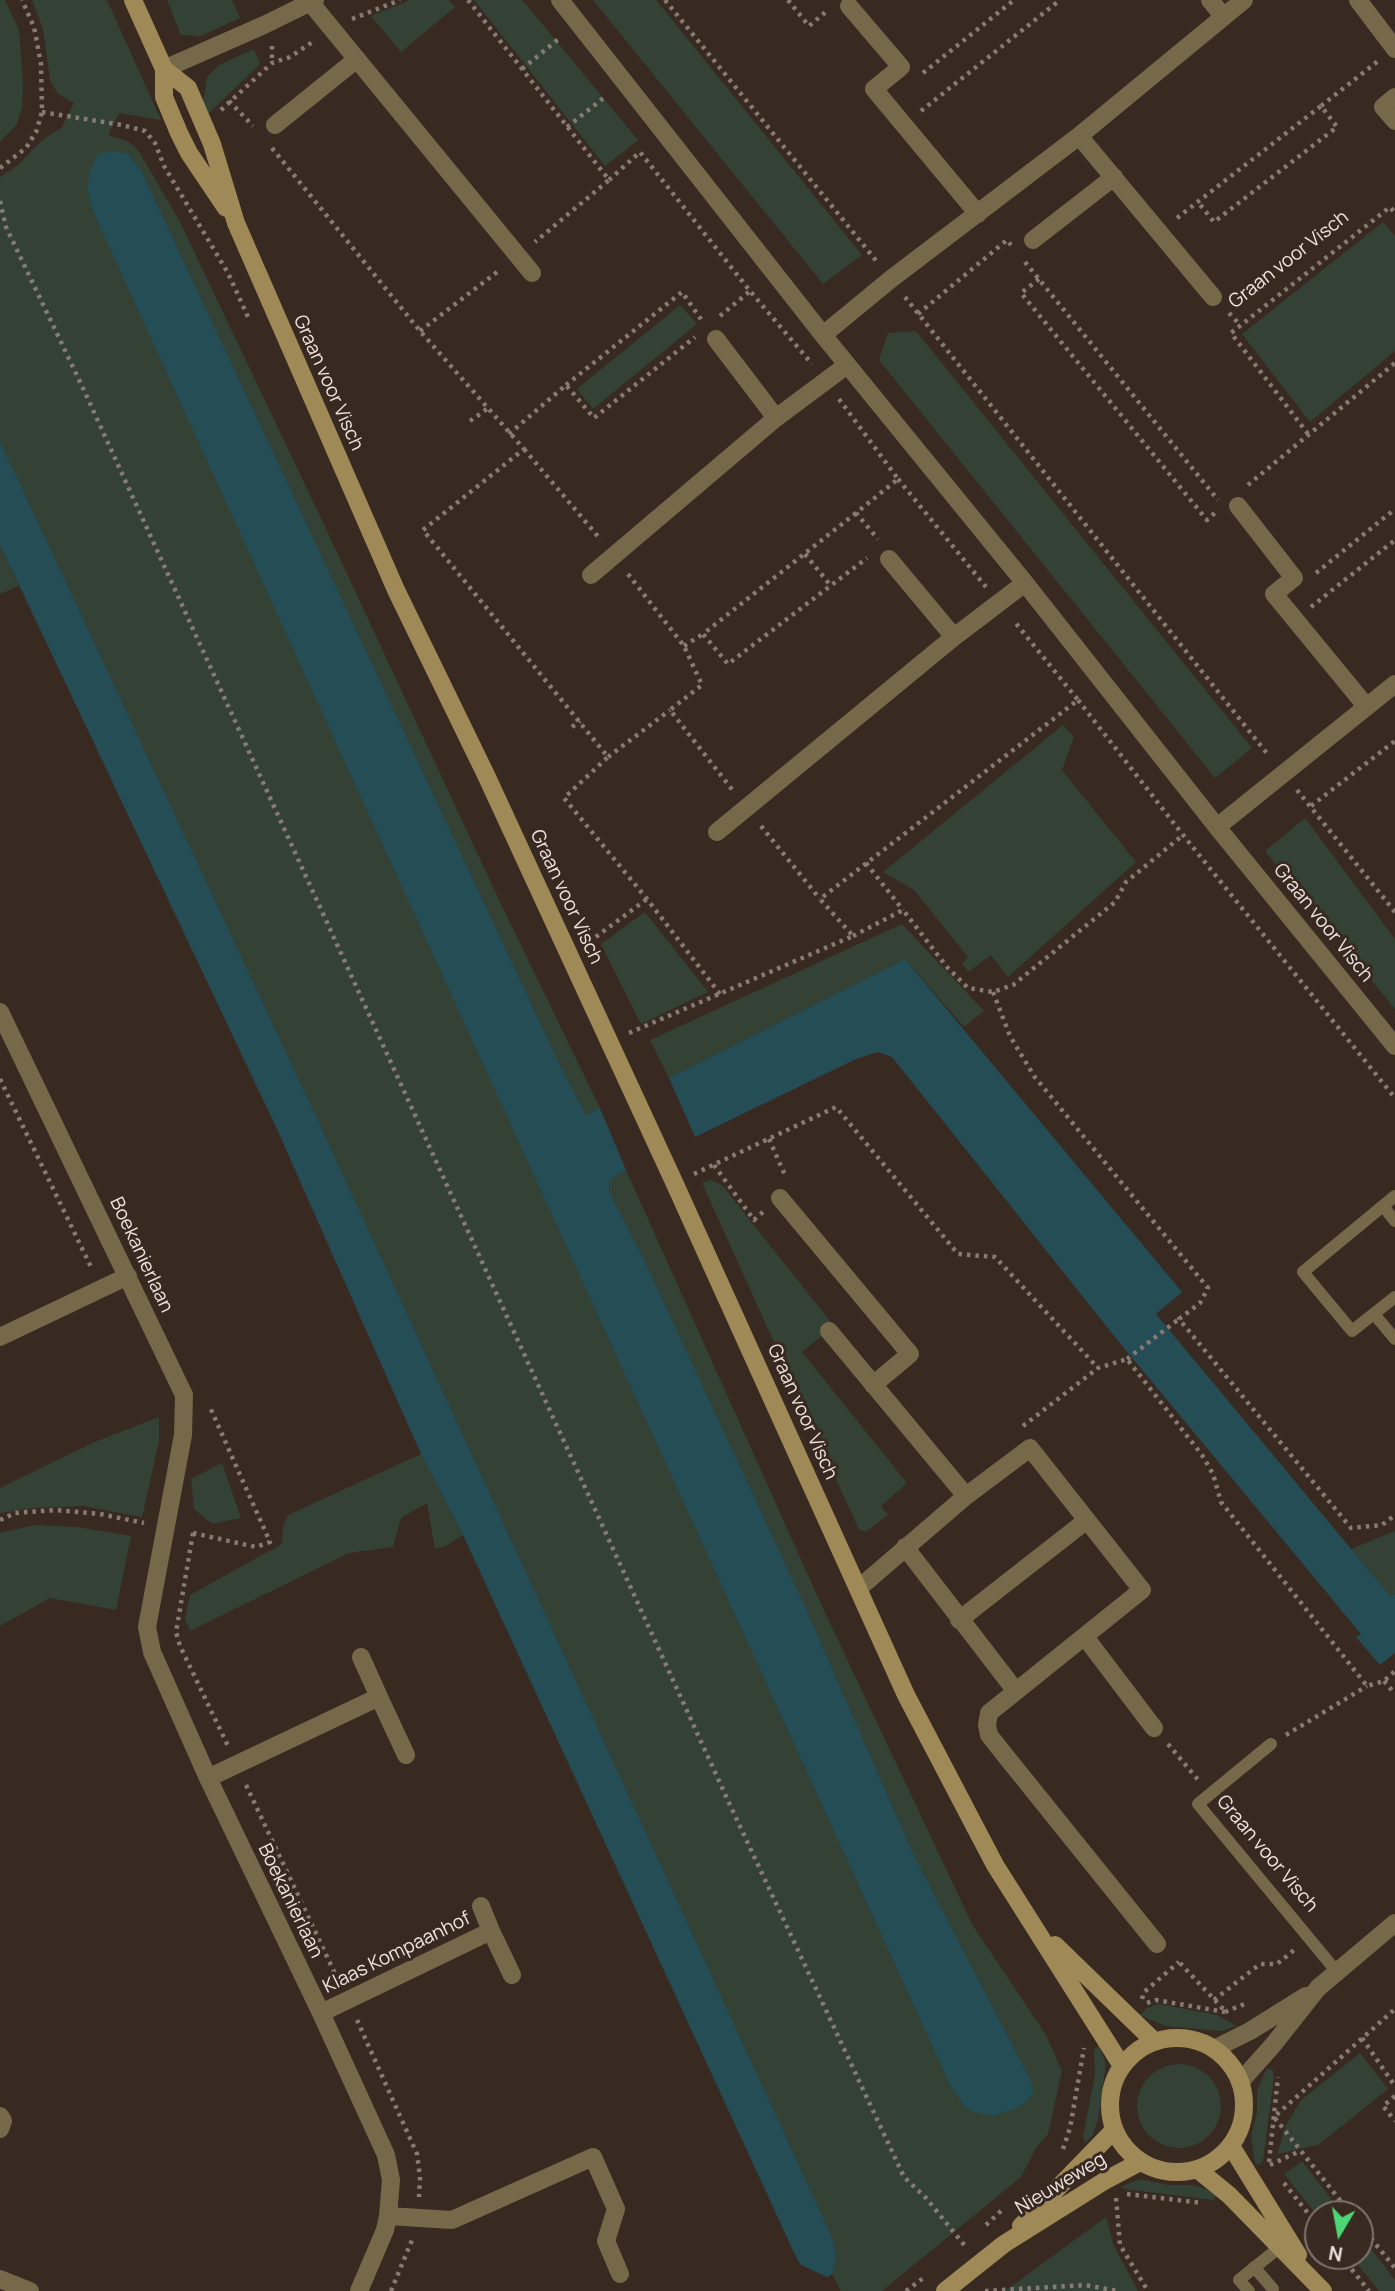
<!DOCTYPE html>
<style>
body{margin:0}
#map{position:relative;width:1395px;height:2291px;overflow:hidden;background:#382921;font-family:Manrope,sans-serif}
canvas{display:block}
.north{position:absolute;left:1304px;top:2200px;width:70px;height:70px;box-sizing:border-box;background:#382921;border:2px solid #81746d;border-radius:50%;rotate:190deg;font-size:19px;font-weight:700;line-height:28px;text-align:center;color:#efe5e0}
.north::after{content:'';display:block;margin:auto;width:24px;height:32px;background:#4dd676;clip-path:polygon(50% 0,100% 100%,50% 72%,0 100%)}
</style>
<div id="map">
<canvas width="1395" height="2291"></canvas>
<div class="north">N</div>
</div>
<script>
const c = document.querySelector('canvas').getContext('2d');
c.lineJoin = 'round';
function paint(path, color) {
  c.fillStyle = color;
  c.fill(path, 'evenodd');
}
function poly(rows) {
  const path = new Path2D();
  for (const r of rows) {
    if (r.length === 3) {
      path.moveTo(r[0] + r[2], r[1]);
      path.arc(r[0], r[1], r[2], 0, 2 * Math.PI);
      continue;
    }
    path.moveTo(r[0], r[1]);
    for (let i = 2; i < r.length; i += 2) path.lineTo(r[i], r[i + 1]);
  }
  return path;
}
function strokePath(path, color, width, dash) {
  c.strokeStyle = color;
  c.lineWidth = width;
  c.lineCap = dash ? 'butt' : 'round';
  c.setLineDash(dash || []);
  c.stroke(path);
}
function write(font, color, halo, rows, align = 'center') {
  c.font = font + ' Manrope,sans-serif';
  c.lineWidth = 6;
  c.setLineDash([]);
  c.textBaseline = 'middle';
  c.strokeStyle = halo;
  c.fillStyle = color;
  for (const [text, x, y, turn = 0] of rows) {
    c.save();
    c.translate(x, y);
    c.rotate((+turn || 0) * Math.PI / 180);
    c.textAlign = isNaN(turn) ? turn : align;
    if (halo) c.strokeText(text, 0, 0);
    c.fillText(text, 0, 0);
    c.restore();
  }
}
const green = poly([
 [0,0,5,0,19,30,23,84,22,107,17,124,0,142],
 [32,0,107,0,161,120,119,113,108,135,129,142,138,150,180,222,328,533,501,904,600,1108,586,1115,561,1067,141,170,128,154,87,186,92,208,951,2087,966,2109,1032,2083,913,1853,804,1604,648,1268,609,1191,610,1180,626,1170,821,1604,973,1926,1046,2035,1062,2071,1048,2134,1036,2148,1021,2177,882,2291,841,2291,832,2274,836,2259,833,2239,323,1131,0,441,0,177,17,166,41,141,62,127,74,103,58,94,50,80,43,29],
 [167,0,232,0,240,18,201,36,181,35],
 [410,0,448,0,455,7,401,52,371,16],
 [474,0,521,0,525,3,638,140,605,166],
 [593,0,656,0,862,255,823,284],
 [254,49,260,64,208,114,203,102,207,77,219,65],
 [1383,222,1395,236,1395,351,1310,422,1242,334],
 [680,305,697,324,593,409,577,389],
 [916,331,1252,748,1215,778,879,360,888,333],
 [0,545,19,586,0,594],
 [1063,725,1074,737,1062,770,1136,862,1008,977,991,955,968,972,962,964,968,957,914,890,883,872],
 [1305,818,1395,939,1395,1009,1265,851],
 [645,912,708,992,641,1024,601,944],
 [902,924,984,1011,964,1027,905,959,669,1078,650,1040],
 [710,1180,722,1185,834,1326,802,1352,907,1483,881,1506,888,1515,867,1531,859,1530,702,1183],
 [159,1417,159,1441,142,1517,83,1506,34,1508,0,1513,0,1488,92,1443],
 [421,1454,463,1535,446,1546,435,1549,427,1503,401,1518,393,1547,349,1553,190,1631,185,1619,190,1595,282,1544,283,1527,288,1515],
 [222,1463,241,1518,212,1524,194,1509,191,1479],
 [34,1525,77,1527,131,1536,116,1610,50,1598,0,1626,0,1533],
 [1395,1531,1395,1594,1391,1597,1351,1549],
 [1159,2004,1217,2015,1237,2026,1221,2031,1165,2026,1140,2015,1147,2008],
 [1099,2046,1106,2064,1098,2120,1092,2136,1085,2143,1083,2137,1095,2074,1094,2050],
 [1360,2053,1388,2089,1318,2145,1277,2154,1286,2125,1301,2100],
 [1179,2106,42],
 [1267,2068,1273,2070,1274,2077,1263,2161,1259,2165,1255,2163,1251,2137,1257,2112,1257,2090],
 [1302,2161,1343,2214,1318,2214,1318,2216,1284,2174],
 [1140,2179,1168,2185,1192,2185,1207,2189,1216,2196,1213,2200,1124,2189,1120,2187],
 [1106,2217,1114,2246,1138,2291,1005,2291],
 [1360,2235,1395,2280,1395,2291,1379,2291,1351,2256,1360,2256]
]);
const water = poly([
 [114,151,128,154,141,170,561,1067,586,1115,600,1108,626,1170,610,1180,609,1191,648,1268,804,1604,913,1853,1032,2083,1033,2092,1026,2102,1015,2109,995,2115,980,2114,966,2109,951,2087,102,231,92,208,87,186,91,169,98,154],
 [0,441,323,1131,833,2239,836,2259,832,2274,827,2277,801,2265,797,2259,463,1535,421,1454,276,1127,0,545],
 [905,959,1182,1292,1156,1314,1391,1597,1395,1594,1395,1653,1380,1665,1356,1637,1361,1634,1119,1342,892,1057,878,1052,856,1059,695,1137,669,1078]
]);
const path = poly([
 [468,0,609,180,535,242],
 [665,0,878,263],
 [788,0,809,26,828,10],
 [352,19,400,0],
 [272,46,272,63],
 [522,69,561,37],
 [923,73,1014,0],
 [229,101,253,126],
 [1321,106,1378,61],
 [221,110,272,63,290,57,314,41],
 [921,111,1060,0],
 [42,112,122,125,145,131,155,143,164,166,228,273,248,317],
 [567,127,606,96],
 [272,148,420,331,524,449,423,530,608,757,564,798,647,899,720,994],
 [0,168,26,148,36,132,42,112,41,64,34,27,22,0],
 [609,180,640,152,750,291,812,364],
 [0,201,6,227,82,386,730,1805,904,2177,926,2198,965,2246],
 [1177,218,1321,106,1337,127,1214,222,1198,202],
 [1025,262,1218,500],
 [1039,279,1021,293,1207,520,1217,511],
 [905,297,1269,756],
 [1229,313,1240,325],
 [918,314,1007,240,1011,245],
 [720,316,750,291],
 [420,331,501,269],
 [566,385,682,292,703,322],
 [839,399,898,479,856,513,878,539],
 [470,421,487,409],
 [509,434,566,385,594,418,695,337],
 [1308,434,1231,333,1390,207,1395,213],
 [524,449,601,540],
 [898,479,986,587],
 [1248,485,1395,363],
 [856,513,703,634,728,664,867,558],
 [805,554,831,586],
 [1316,573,1395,509],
 [628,574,684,646,702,685,670,710,734,792],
 [1311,607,1395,540],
 [684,646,703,634],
 [1078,700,1183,835,1395,1098],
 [572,727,580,721],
 [608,757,670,710],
 [1297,790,1395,912],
 [1311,806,1395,741],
 [761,826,820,899],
 [866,863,903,910],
 [853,936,903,910,947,967,968,988,993,992,1013,985,1115,902,1126,882,1183,835],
 [589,942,647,899],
 [993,992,1010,1036,1034,1076,1208,1288,1200,1303,1179,1319,1351,1528,1382,1525,1395,1515],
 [629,1033,853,936,820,899,1078,700,1014,621],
 [0,1079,92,1269],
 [769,1139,785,1175],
 [714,1165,754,1220,763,1212],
 [694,1174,836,1107,958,1254,995,1257,1098,1368],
 [1127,1359,1179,1319],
 [1023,1426,1098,1368,1127,1359,1202,1455,1213,1474,1221,1502,1367,1686,1384,1681,1395,1671],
 [0,1520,15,1513,56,1510,100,1514,144,1523],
 [193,1533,176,1632,180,1646,228,1746],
 [193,1533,256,1547,270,1542,209,1405],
 [1384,1681,1395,1694],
 [1286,1735,1367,1686],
 [1168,1744,1199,1781],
 [246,1785,338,1980],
 [1180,1963,1224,2010],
 [1142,1999,1144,1992,1179,1962],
 [1214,2000,1260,1964,1277,1964,1294,1950],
 [1147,2003,1156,2000,1225,2012],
 [1225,2012,1247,2003],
 [357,2020,417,2154,420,2177,419,2197],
 [1362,2038,1395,2086],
 [1395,2096,1383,2106,1395,2121],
 [1063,2149,1070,2128,1084,2048],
 [1269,2162,1278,2077],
 [1270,2165,1300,2151],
 [1284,2183,1318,2226],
 [1127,2194,1202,2203],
 [1116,2198,1120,2245,1148,2291],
 [1351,2214,1274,2117,1395,2009],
 [986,2225,1002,2210],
 [1360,2225,1395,2268],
 [1341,2256,1369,2291],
 [391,2291,412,2240],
 [906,2291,926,2276],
 [985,2291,1085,2285,1118,2291]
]);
const lane = poly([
 [1395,1196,1303,1272,1352,1331,1395,1297],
 [1383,1206,1395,1221],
 [1374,1314,1395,1339],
 [1271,1744,1198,1804,1337,1972],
 [1254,2267,1273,2289],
 [1249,2291,1239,2280,1286,2242]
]);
const street = poly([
 [560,0,823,335,1025,583,1217,827,1395,1046],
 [1210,0,1223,16],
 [1358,0,1395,49],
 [310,2,532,273],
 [849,6,901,67,874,89,978,214],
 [164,69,264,25,315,0],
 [1395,97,1383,107,1395,121],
 [275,125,357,59],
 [1079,136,1213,297],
 [1033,240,1114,177],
 [823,335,891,279,1079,136,1244,0],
 [716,339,776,418],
 [1238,506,1294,578,1274,594,1366,706],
 [889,559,954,637],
 [591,575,776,418,847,365],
 [1217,827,1395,684],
 [717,832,954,637,1025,583],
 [0,1012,184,1395,183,1435,147,1627,152,1652,208,1778,321,2013,386,2155,391,2180,388,2216,385,2230,359,2291],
 [780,1198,910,1354,873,1385],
 [829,1331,966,1496],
 [0,1337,128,1276],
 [905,1547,1015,1690],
 [859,1588,966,1496,1030,1448,1142,1590,989,1713,987,1725,989,1735,1004,1754,1157,1944],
 [959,1620,1087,1520],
 [1085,1637,1154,1728],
 [361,1657,379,1697],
 [208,1778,379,1697,406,1755],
 [481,1906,491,1931],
 [321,2013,491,1931,512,1975],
 [1214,2049,1250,2031,1306,1996],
 [1240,2082,1273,2045,1318,1988,1395,1923],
 [0,2116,3,2121,0,2129],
 [388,2216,452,2220,593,2157,616,2209,606,2241,620,2274],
 [0,2279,30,2291]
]);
const secondary = poly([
 [133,0,164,69,164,97,179,133,189,153,226,208],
 [164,69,188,88,212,144,236,223,396,590,486,775,674,1182,906,1695,995,1865,1122,2066],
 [1055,1945,1155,2042],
 [1177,2105,67],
 [1231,2146,1298,2255],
 [1197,2169,1229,2195,1323,2291],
 [1021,2226,1114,2130],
 [945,2291,1004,2244,1106,2180,1140,2162]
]);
const streetNames = [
 ["Graan voor Visch",1289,260,-38],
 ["Graan voor Visch",328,383,66],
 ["Graan voor Visch",566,897,65],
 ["Graan voor Visch",1323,923,51],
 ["Boekanierlaan",141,1255,65],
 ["Graan voor Visch",802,1412,66],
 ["Graan voor Visch",1267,1854,50],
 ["Boekanierlaan",290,1901,64],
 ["Klaas Kompaanhof",397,1953,-26],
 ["Nieuweweg",1061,2184,-31]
];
paint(green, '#334235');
paint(water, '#254d56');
strokePath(path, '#877b74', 4.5, [3.5, 5]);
strokePath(lane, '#76694a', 12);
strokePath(street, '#76694a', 18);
strokePath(secondary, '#9f8957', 18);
write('19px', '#efe5e0', '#382921', streetNames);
</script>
